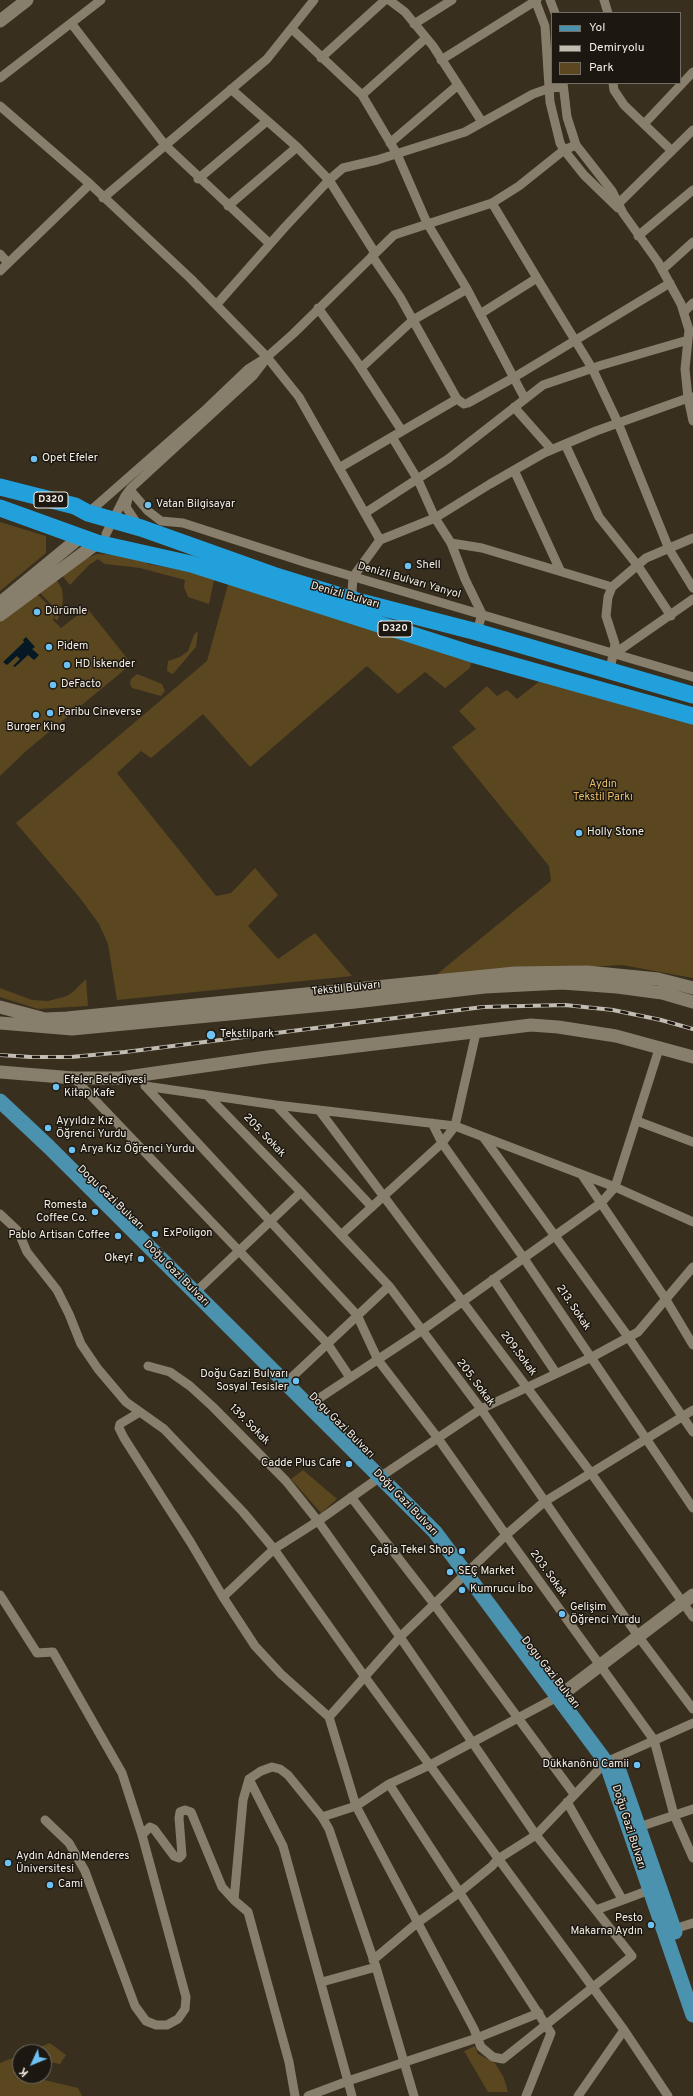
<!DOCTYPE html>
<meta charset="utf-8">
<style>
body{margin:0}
#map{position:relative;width:693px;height:2096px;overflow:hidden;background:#382f1f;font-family:Overpass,sans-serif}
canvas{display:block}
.legend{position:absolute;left:551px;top:12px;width:130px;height:72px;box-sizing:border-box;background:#1c1811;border:1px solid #726e65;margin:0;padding:5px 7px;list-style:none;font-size:12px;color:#f4eee4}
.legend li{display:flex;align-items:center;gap:8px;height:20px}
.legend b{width:20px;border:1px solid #726e65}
.north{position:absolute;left:12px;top:2044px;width:40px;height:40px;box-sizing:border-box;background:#1c1811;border:1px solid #726e65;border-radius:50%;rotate:226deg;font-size:11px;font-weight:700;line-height:16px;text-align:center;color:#f4eee4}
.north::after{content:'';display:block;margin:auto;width:14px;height:18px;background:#6ec2f3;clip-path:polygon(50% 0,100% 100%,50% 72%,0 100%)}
</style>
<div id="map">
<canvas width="693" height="2096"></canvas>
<ul class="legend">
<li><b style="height:5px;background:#4b92af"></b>Yol</li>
<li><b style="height:5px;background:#c3bcb1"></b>Demiryolu</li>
<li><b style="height:11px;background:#5a4720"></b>Park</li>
</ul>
<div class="north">K</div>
</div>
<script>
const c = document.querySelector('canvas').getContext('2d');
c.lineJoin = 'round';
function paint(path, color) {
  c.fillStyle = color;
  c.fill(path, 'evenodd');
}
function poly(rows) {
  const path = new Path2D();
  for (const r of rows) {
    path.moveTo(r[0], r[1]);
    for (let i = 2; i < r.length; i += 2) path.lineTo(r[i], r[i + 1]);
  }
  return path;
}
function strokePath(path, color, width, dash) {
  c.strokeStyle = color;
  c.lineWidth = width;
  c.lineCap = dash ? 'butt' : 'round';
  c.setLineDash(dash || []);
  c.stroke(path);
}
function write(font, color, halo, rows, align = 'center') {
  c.font = font + ' Overpass,sans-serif';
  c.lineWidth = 3;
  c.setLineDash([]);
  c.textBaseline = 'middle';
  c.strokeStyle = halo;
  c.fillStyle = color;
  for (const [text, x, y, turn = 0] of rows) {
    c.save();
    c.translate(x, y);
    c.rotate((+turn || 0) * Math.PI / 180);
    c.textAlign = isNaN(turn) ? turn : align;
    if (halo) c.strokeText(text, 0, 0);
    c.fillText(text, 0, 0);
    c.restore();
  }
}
const green = poly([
 [0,522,46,536,46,553,0,591],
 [97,554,126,555,143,559,148,564,215,576,209,604,188,597,184,587,185,580,140,568,105,564,98,559,89,565,70,585,60,573,77,562],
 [55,577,62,589,63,598,62,609,57,621,54,618,57,612,55,608,37,590],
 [229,581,472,657,470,668,445,688,425,672,398,694,367,666,250,767,203,714,151,758,141,751,117,773,216,896,231,893,255,868,278,895,248,926,278,959,315,933,352,976,117,1000,108,944,99,924,80,898,16,823,207,661],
 [36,593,55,612,53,620,61,628,87,608,130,662,123,671,26,751,0,776,0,619],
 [198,631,196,647,189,655,173,674,167,671,168,661,180,657,188,651,194,635],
 [137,674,162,684,165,691,161,696,132,688,130,683,131,679],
 [541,680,693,724,693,978,622,965,436,975,551,881,549,866,452,747,476,729,459,711,487,686,497,696,507,690,517,699],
 [86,979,88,1006,38,1009,0,997,0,988,32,1000,48,1001,67,996,74,991],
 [303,1470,337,1499,321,1513,291,1479],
 [50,2043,66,2055,60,2064,44,2061,44,2052,27,2052],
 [475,2046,478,2054,495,2063,504,2078,508,2092,488,2092,464,2051],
 [20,2055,20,2076,36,2076,36,2078,78,2088,82,2096,0,2096,0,2063]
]);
const water = poly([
 [26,637,35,647,32,649,39,655,34,660,28,655,15,667,13,666,20,659,17,656,7,665,3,662,24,642,23,640]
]);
const street = poly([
 [389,0,405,12,433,46,482,122],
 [535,0,545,26,550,102,560,143,564,150,584,175,618,208],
 [550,0,555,13],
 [604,0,608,13],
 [71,23,165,145,270,244],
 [414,24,452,0],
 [292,29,362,95,397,154,427,223,467,289,413,320,361,368],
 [321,58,385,0],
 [441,60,537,0],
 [0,78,101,0],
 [613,83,614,90,624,105,672,151],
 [231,89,297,147,329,180,375,253],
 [362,95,426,38],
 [0,106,90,184,191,279,267,357,299,397,380,540,353,577,352,592,357,601],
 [644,124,693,72],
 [390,143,458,85],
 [198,179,267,121],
 [103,198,267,59,314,0],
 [618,204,693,130],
 [228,206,297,147],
 [638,236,693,190],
 [0,254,8,263],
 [372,256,400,297,457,399],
 [662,270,693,242],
 [0,271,90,184],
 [537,278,592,368,618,423,669,549,693,588],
 [467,289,525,399],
 [217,304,285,227,329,180,343,168,377,160,465,132,533,94,550,88,563,87],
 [318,308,357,362,402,431],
 [684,312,693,303],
 [480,314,537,278,492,203],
 [693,397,688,398,693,421],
 [514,407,552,450],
 [392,437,457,399,464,404,468,403,513,378,670,283],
 [565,444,599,517,638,566,671,616],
 [339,468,392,437,418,480,435,518,451,543,465,579,482,614,477,632],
 [514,470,560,570],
 [88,513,203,412,248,369,267,357,293,334,394,235,492,203,519,186,564,150,576,145],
 [365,513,448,459,543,385,602,365,688,340],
 [138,525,126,507,130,490,148,511,161,521,183,523,307,563,693,677],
 [106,534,125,496,131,488,253,376,263,363],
 [380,540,435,518,490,484,544,453,596,431,688,398,685,369,689,330,681,304,658,262,623,213,612,191,576,145,567,117,563,83],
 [451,543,482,548,612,587,646,558,693,538],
 [614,654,693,599],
 [610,670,615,644,606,616,608,597,612,587],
 [74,1078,327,1343,349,1376],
 [145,1086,276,1105,455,1126,615,1187,693,1222],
 [146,1087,357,1315,378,1360,437,1437,506,1535,654,1740,674,1815,693,1858],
 [208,1096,301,1192,389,1286,481,1409,638,1636,693,1709],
 [276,1105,372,1207],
 [319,1110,591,1473,693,1617],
 [637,1121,693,1142],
 [432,1123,442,1143,523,1257,693,1508],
 [484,1138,629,1338,693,1432],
 [582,1175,665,1298,693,1345],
 [0,1214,18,1231,27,1252,57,1290,69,1314,81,1344,98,1369,126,1402,164,1429,243,1512,274,1549,365,1677,624,2030,668,2096],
 [341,1235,442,1143,455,1126,476,1033],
 [493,1279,556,1373],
 [201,1287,301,1192],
 [292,1377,389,1286],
 [315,1401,421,1331,601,1203,615,1187,659,1049],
 [140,1412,120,1424,119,1428,124,1438,191,1543,223,1597,255,1646,281,1674,329,1717,356,1806,474,2029,481,2047,493,2057,503,2059,632,1956,536,1835,400,1637,318,1521,286,1481,213,1407,190,1386,170,1372,148,1366],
 [351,1497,434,1604,574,1794],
 [0,1595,37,1653,53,1652,122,1773,142,1835,186,1997,185,2009,178,2019,167,2025,156,2025,146,2021,135,2006,85,1871,69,1843,45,1820],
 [223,1597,274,1549,318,1521,380,1477,481,1409,592,1357,638,1332,693,1267],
 [329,1717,400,1637,506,1535,544,1502,693,1410],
 [249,1779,283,1846,352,2096],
 [389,1784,551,2033,526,2096],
 [567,1802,622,1899],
 [322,1817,356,1806,389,1784,430,1765,561,1695],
 [639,1827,693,1809],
 [142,1835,150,1827,154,1829,174,1856,179,1858,182,1855,179,1818,180,1812,185,1810,191,1812,222,1887,234,1900],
 [596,1910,655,1888],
 [674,1929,693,1923],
 [373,1960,417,1923,460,1892,492,1866,498,1859,536,1835,606,1762,693,1723],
 [322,1982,376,1967],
 [295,2096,289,2062,248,1912,234,1900,243,1800,249,1779,261,1771,272,1767,280,1769,288,1775,322,1817,329,1829,376,1967,414,2096],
 [308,2096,348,2081,477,2038,539,2013],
 [578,2096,624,2030]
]);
const secondary = poly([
 [0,21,27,0],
 [0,603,79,538],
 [0,615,97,543],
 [0,1007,45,1019,67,1018,515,973,587,972,658,979,693,988],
 [0,1023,72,1029,355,1002,485,987,562,983,617,987,662,993,693,1002],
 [0,1072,74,1078,120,1078,267,1057,531,1025,558,1027,616,1036,693,1057],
 [565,1692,693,1595]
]);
const primary = poly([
 [0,1101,49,1147,435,1532,606,1762,693,2015],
 [618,1768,675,1932]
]);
const highway = poly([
 [0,487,75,506,88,513,141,528,273,575,357,601,477,632,693,695],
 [0,508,97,543,191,564,472,654,693,716]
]);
const rail = poly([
 [0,1055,31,1057,71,1057,125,1052,483,1007,565,1005,613,1010,661,1020,693,1029]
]);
const markers = [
 [34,459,4,"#6ec2f3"],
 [148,505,4,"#6ec2f3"],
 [408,566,4,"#6ec2f3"],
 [37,612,4,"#6ec2f3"],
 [49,647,4,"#6ec2f3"],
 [67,665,4,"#6ec2f3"],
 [53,685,4,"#6ec2f3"],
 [50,713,4,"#6ec2f3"],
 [36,715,4,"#6ec2f3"],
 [579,833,4,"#6ec2f3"],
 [211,1035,5,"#6ec2f3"],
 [56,1087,4,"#6ec2f3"],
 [48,1128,4,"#6ec2f3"],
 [72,1150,4,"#6ec2f3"],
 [95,1212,4,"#6ec2f3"],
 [155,1234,4,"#6ec2f3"],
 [118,1236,4,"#6ec2f3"],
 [141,1259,4,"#6ec2f3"],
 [296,1381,4,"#6ec2f3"],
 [349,1464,4,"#6ec2f3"],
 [462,1551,4,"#6ec2f3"],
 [450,1572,4,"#6ec2f3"],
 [462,1590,4,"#6ec2f3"],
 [562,1614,4,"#6ec2f3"],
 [637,1765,4,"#6ec2f3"],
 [8,1863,4,"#6ec2f3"],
 [50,1885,4,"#6ec2f3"],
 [651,1925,4,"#6ec2f3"]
];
const shields = [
 [51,500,34],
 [395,629,34]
];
const shieldNames = [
 ["D320",51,500],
 ["D320",395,629]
];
const poiNames = [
 ["Opet Efeler",42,459],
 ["Vatan Bilgisayar",156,505],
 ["Shell",416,566],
 ["Dürümle",45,612],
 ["Pidem",57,647],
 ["HD İskender",75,665],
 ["DeFacto",61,685],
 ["Paribu Cineverse",58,713],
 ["Burger King",36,728,"center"],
 ["Holly Stone",587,833],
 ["Tekstilpark",220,1035],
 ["Efeler Belediyesi",64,1081],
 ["Kitap Kafe",64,1094],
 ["Ayyıldız Kız",56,1122],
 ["Öğrenci Yurdu",56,1135],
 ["Arya Kız Öğrenci Yurdu",80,1150],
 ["Romesta",87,1206,"right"],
 ["Coffee Co.",87,1219,"right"],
 ["ExPoligon",163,1234],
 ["Pablo Artisan Coffee",110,1236,"right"],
 ["Okeyf",133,1259,"right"],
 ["Doğu Gazi Bulvarı",288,1375,"right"],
 ["Sosyal Tesisler",288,1388,"right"],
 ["Cadde Plus Cafe",341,1464,"right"],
 ["Çağla Tekel Shop",454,1551,"right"],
 ["SEÇ Market",458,1572],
 ["Kumrucu İbo",470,1590],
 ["Gelişim",570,1608],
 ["Öğrenci Yurdu",570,1621],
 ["Dükkanönü Camii",629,1765,"right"],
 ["Aydın Adnan Menderes",16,1857],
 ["Üniversitesi",16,1870],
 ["Cami",58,1885],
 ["Pesto",643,1919,"right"],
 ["Makarna Aydın",643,1932,"right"]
];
const streetNames = [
 ["Denizli Bulvarı Yanyol",409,581,16],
 ["Denizli Bulvarı",345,596,16],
 ["Tekstil Bulvarı",346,989,-6],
 ["205. Sokak",264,1136,46],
 ["Dogu Gazi Bulvarı",110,1198,44],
 ["Doğu Gazi Bulvarı",176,1274,45],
 ["213. Sokak",573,1308,56],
 ["209.Sokak",518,1354,53],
 ["205. Sokak",475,1383,53],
 ["139. Sokak",249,1425,45],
 ["Dogu Gazi Bulvarı",341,1426,45],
 ["Doğu Gazi Bulvarı",405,1503,46],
 ["203. Sokak",548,1574,54],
 ["Dogu Gazi Bulvarı",550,1673,52],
 ["Doğu Gazi Bulvarı",628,1827,72]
];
const parkNames = [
 ["Aydın",603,785],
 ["Tekstil Parkı",603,798]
];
paint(green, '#5a4720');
paint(water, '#051823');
strokePath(street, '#887e6c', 9);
strokePath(secondary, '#887e6c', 13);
strokePath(primary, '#4b92af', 15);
strokePath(highway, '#22a0dc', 17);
strokePath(rail, '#c3bcb1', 4);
strokePath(rail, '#1c1811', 2.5, [8]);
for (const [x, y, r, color] of markers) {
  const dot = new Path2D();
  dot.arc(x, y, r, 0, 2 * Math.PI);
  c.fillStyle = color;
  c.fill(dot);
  strokePath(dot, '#1c1811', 1.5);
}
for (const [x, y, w] of shields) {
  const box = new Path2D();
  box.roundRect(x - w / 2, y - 8, w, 16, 3);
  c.fillStyle = '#1c1811';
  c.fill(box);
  strokePath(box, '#f4eee4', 1);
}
write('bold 10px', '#f4eee4', null, shieldNames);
write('11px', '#f4eee4', '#1c1811', poiNames, 'left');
write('11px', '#f4eee4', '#1c1811', streetNames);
write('11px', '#e6bc68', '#1c1811', parkNames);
</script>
